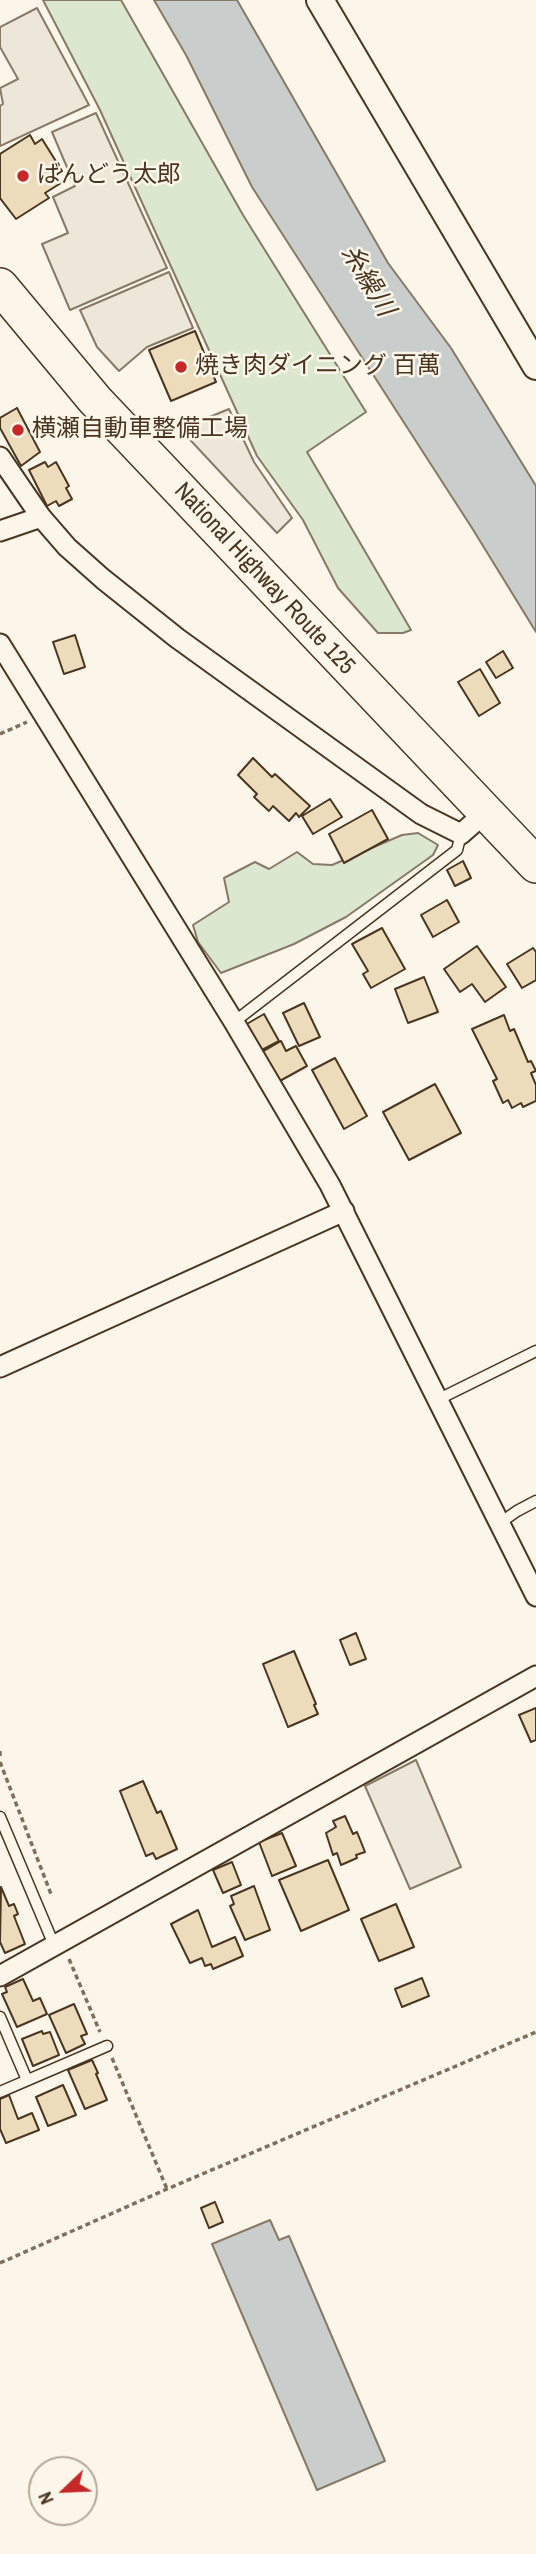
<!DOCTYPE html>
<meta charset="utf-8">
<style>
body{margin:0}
#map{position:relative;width:536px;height:2554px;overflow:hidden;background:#fbf6e9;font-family:"Archivo Narrow",sans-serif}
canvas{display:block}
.north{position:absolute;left:28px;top:2456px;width:70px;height:70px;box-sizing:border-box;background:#fbf6e9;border:2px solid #b4a999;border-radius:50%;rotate:247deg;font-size:19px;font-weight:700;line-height:28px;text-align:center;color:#4a3520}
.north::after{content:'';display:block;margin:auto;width:24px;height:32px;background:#c62828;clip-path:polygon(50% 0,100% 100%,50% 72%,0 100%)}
</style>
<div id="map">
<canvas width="536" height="2554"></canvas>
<div class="north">N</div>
</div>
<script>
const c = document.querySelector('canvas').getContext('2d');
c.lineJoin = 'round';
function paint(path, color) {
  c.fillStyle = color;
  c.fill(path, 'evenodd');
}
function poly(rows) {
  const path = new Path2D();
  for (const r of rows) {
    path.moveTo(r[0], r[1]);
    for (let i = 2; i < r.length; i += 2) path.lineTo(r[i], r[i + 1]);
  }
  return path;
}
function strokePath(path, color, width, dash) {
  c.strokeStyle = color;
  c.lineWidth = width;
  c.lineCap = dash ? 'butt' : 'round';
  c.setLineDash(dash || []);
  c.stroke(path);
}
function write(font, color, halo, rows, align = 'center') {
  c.font = font + ' "Archivo Narrow","Noto Sans JP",sans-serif';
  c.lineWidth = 5;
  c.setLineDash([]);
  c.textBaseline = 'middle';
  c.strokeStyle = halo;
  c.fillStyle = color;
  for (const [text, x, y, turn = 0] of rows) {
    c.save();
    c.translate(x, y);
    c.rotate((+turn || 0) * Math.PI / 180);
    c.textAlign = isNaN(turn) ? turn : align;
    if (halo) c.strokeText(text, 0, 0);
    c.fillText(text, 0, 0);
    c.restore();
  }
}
const green = poly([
 [43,0,121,0,243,215,366,412,307,452,411,630,403,633,378,633,338,588,303,520,257,456,100,110,43,0],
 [418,833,438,845,433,855,346,917,294,944,221,973,198,942,193,925,229,902,224,878,255,862,269,869,297,852,313,864,332,865,402,835,418,833]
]);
const parking = poly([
 [37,8,89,105,0,146,0,106,3,104,0,88,18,79,0,47,0,27,37,8],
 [96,113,167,268,70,310,42,244,68,233,53,197,75,186,52,132,96,113],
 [169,272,193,328,147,347,119,371,97,347,80,310,169,272],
 [229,409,254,462,292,518,277,533,180,429,229,409],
 [416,1760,461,1867,410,1889,365,1786,416,1760]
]);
const water = poly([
 [154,0,237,0,388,263,451,348,536,486,536,632,472,528,252,187,186,55,154,0],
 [270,2220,279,2240,289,2236,385,2461,317,2490,212,2244,270,2220]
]);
const building = poly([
 [30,135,35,144,42,139,62,171,56,175,61,183,45,193,49,198,16,219,0,198,0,154,30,135],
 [195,331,216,382,171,401,149,350,195,331],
 [17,408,40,452,21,466,0,428,0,418,17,408],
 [45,462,48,467,56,462,69,486,66,488,72,499,59,506,56,501,47,506,29,470,45,462],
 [75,635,85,667,64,674,53,642,75,635],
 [503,651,513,668,496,678,486,662,503,651],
 [480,669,500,703,479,716,458,682,480,669],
 [253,758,272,777,275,774,310,806,299,817,296,813,289,821,273,806,269,811,254,797,257,794,238,775,253,758],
 [330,799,342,817,313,834,302,816,330,799],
 [372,810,388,839,344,863,329,834,372,810],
 [463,861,471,878,455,886,447,870,463,861],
 [447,900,459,922,433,937,421,915,447,900],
 [382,928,405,969,371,988,363,974,368,971,352,944,382,928],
 [477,946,506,987,485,1002,472,984,460,992,444,969,477,946],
 [533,948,536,952,536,980,522,988,507,964,533,948],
 [424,977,438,1012,408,1023,395,989,424,977],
 [304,1003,320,1037,299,1046,283,1013,304,1003],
 [264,1014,279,1041,260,1051,245,1025,264,1014],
 [504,1015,510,1031,514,1029,528,1062,531,1061,536,1071,531,1073,536,1085,536,1101,523,1107,521,1103,512,1108,508,1100,503,1103,493,1081,497,1079,472,1029,504,1015],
 [281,1041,286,1051,296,1046,307,1066,278,1082,262,1052,281,1041],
 [335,1058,367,1116,344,1129,312,1070,335,1058],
 [435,1084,461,1133,409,1160,383,1112,435,1084],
 [356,1633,366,1659,350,1665,340,1640,356,1633],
 [294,1651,316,1704,314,1705,318,1714,288,1727,263,1664,294,1651],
 [536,1708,536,1740,531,1742,519,1715,536,1708],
 [143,1781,157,1813,161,1811,177,1849,156,1859,153,1853,146,1856,120,1791,143,1781],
 [345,1816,353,1834,357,1832,365,1852,356,1855,357,1858,341,1865,337,1853,333,1855,326,1833,336,1827,333,1821,345,1816],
 [282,1833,296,1866,272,1876,259,1842,282,1833],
 [328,1860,349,1910,301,1931,279,1880,328,1860],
 [232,1862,241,1885,223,1893,213,1870,232,1862],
 [254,1886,270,1930,245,1940,230,1906,234,1904,231,1896,254,1886],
 [1,1887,9,1906,14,1904,18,1914,14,1916,25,1944,5,1953,0,1942,1,1887],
 [396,1904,414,1947,379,1961,361,1919,396,1904],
 [198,1910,212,1947,235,1937,243,1956,213,1969,211,1964,205,1966,202,1958,190,1963,171,1924,198,1910],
 [422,1978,429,1996,402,2007,395,1989,422,1978],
 [23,1979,33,2001,40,1998,47,2014,17,2027,2,1994,7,1992,5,1987,23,1979],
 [74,2004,87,2034,81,2036,85,2044,66,2053,49,2015,74,2004],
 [42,2031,43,2034,50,2032,59,2055,33,2066,22,2039,42,2031],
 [92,2060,98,2073,96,2074,107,2100,85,2109,68,2070,92,2060],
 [63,2085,76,2115,48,2126,36,2097,63,2085],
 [9,2095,18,2119,32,2113,39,2130,6,2143,0,2129,0,2099,9,2095],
 [215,2202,223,2222,209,2228,201,2208,215,2202]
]);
const path = poly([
 [0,734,27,722],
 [0,1751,0,1759],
 [0,1762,51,1894],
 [69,1959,100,2032],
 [112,2058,167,2189],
 [0,2263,167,2189,536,2032]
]);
const lane = poly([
 [234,1022,457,850,461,834],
 [439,1399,536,1351],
 [500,1523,517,1511,536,1501],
 [0,1817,54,1945],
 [0,2017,27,2080],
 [0,2092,107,2046]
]);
const street = poly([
 [0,457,41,517,67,547,103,579,177,638,421,814,461,834,486,812],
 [0,531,41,517],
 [0,644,234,1022,330,1185,536,1596],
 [0,1367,344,1211],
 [0,1976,536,1676]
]);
const secondary = poly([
 [320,0,536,366]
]);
const highway = poly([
 [0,286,95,400,536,865]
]);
const markers = [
 [23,176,7,"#c62828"],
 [181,367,7,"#c62828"],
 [18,430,7,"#c62828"]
];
const poiNames = [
 ["ばんどう太郎",37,176],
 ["焼き肉ダイニング 百萬",195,367],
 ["横瀬自動車整備工場",32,430]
];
const streetNames = [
 ["National Highway Route 125",264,579,47]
];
const waterNames = [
 ["糸繰川",367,281,59]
];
paint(green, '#dce7d0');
strokePath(green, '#887966', 2);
paint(parking, '#ede7d9');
strokePath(parking, '#887966', 2);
paint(water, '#c9cecd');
strokePath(water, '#887966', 2);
paint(building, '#ecdcbc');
strokePath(building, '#4a3520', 2);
strokePath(lane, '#4a3520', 13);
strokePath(street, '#4a3520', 23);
strokePath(secondary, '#4a3520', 30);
strokePath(highway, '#4a3520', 38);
strokePath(path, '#7f6f5c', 3.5, [5, 3.5]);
strokePath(lane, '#fbf6e9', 10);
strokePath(street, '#fbf6e9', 19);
strokePath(secondary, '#fbf6e9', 26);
strokePath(highway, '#fbf6e9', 35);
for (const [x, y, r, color] of markers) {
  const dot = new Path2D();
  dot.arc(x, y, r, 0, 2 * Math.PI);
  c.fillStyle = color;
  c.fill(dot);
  strokePath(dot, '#fbf6e9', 2.5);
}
write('24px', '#4a3520', '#fbf6e9', poiNames, 'left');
write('24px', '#4a3520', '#fbf6e9', streetNames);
write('italic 26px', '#4a3520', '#fbf6e9', waterNames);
</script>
